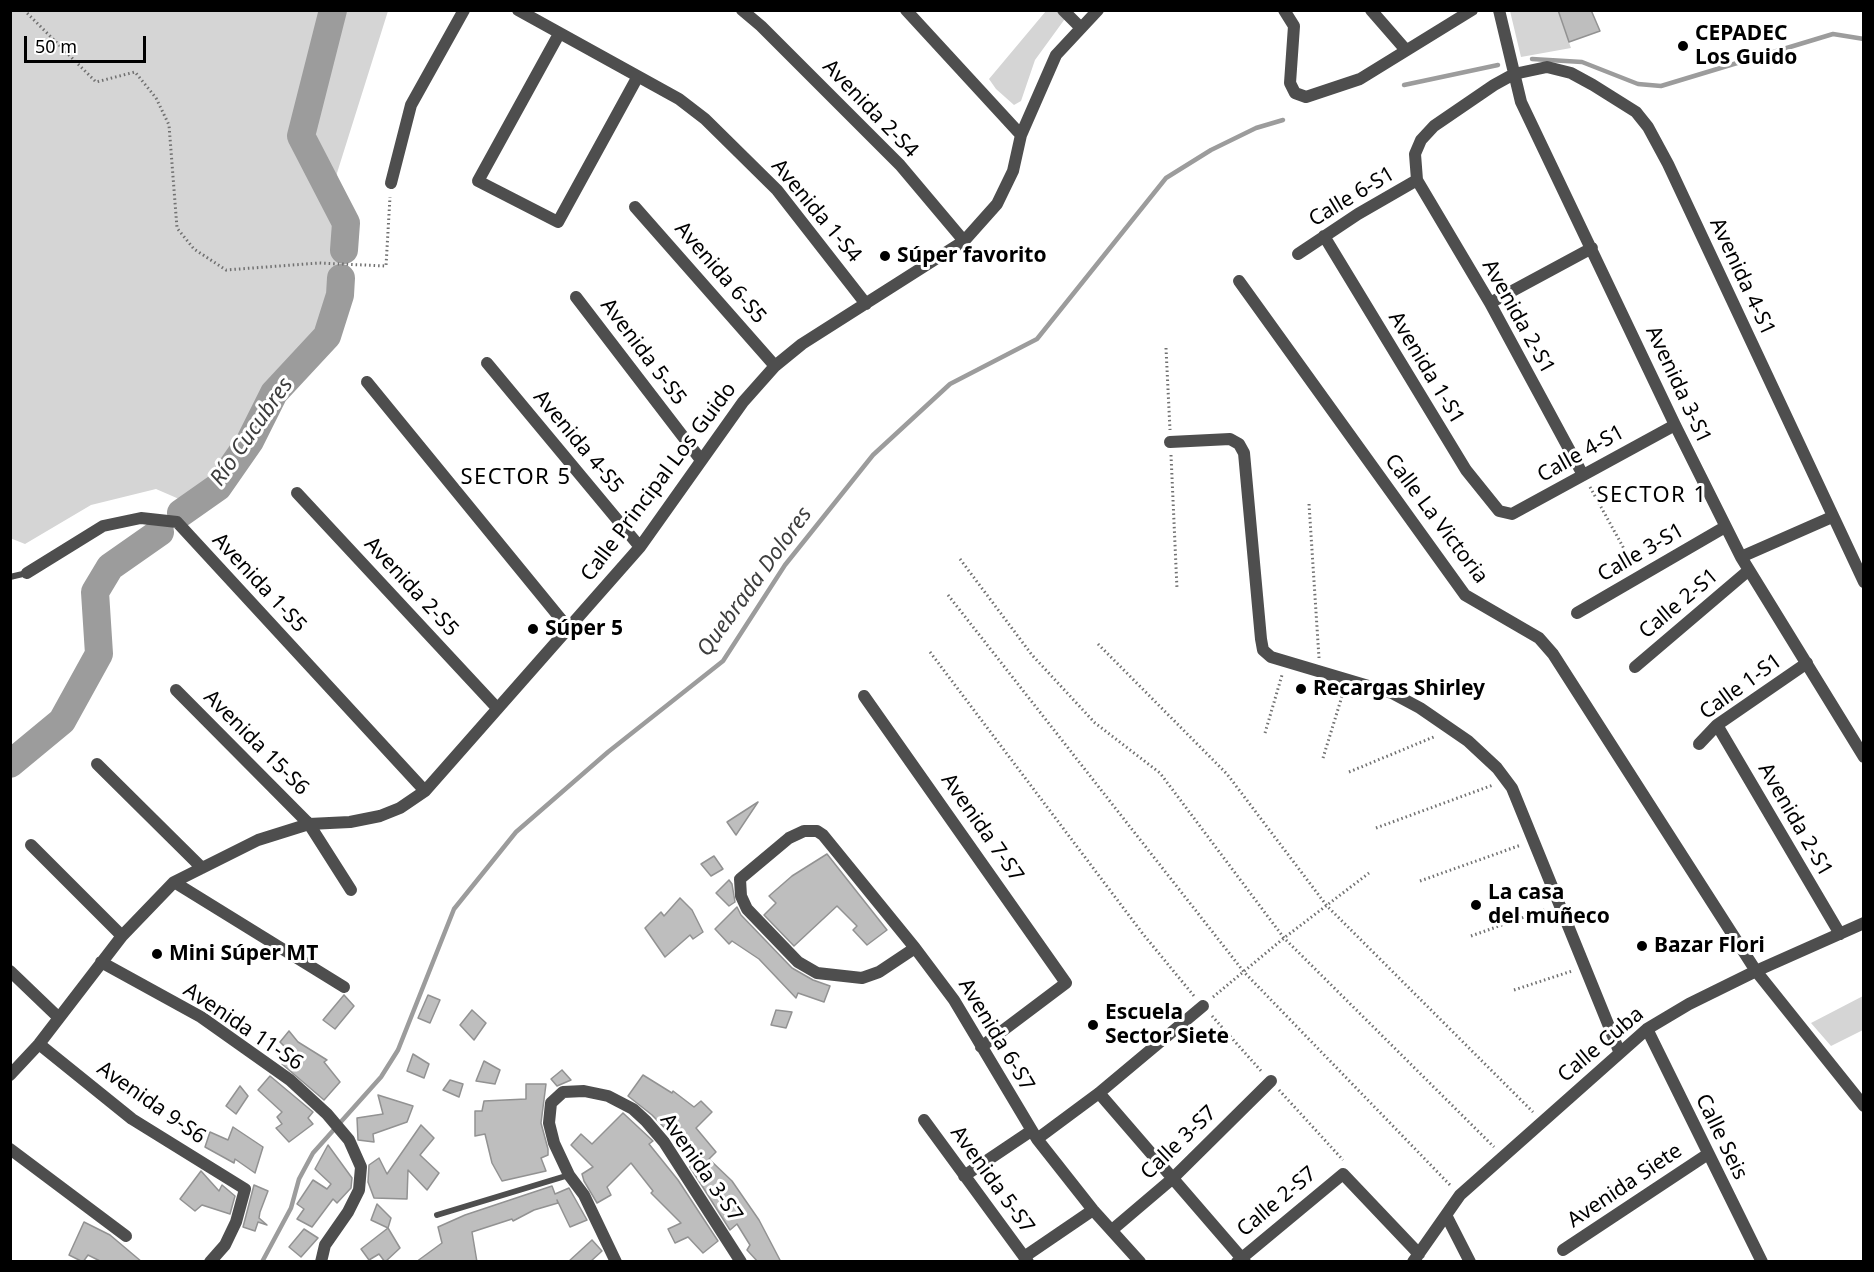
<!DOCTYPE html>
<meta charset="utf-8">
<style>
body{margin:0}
#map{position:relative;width:1874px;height:1272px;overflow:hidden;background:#fff;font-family:"Noto Sans",sans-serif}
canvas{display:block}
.frame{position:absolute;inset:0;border:12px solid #000;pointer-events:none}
.scale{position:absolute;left:24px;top:36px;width:122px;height:27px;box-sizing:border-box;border:3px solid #000;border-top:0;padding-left:8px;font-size:18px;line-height:21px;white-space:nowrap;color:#000;-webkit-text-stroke:4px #fff;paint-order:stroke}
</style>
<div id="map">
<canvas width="1874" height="1272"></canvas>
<div class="frame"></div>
<div class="scale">50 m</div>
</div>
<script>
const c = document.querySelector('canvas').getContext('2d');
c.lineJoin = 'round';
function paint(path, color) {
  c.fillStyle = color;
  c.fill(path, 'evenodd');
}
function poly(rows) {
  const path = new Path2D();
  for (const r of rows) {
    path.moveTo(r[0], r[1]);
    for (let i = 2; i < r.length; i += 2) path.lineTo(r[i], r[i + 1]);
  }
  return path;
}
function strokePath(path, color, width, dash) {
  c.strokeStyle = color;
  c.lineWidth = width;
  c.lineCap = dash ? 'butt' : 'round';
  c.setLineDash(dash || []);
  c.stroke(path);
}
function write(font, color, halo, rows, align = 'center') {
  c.font = font + ' "Noto Sans",sans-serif';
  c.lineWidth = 6;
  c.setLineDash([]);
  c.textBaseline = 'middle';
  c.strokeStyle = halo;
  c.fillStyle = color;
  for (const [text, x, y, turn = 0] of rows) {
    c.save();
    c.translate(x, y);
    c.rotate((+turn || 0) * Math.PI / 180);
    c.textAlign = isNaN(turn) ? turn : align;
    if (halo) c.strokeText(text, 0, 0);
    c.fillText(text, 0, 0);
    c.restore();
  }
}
const green = poly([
 [10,11,388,11,337,173,340,222,335,295,321,327,267,384,243,432,213,475,186,502,156,489,91,505,25,544,10,538],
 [1046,11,1059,11,1067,16,1035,60,1021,101,1014,105,996,89,989,79],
 [1510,11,1558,11,1571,48,1521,57],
 [1863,996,1863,1030,1831,1046,1811,1023]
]);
const stream = poly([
 [1532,59,1582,62,1638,84,1661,86,1833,34,1864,39],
 [1404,85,1498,65],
 [262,1262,291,1208,299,1179,313,1153,381,1077,398,1050,454,909,516,832,608,752,723,661,785,565,873,455,950,384,1037,339,1166,178,1211,150,1256,128,1283,120]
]);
const river = poly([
 [333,10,301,136,346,223,344,250],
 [181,513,218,487,250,441,274,393,327,336,340,295,341,278],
 [10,764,62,721,99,654,95,592,110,567,160,532]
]);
const building = poly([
 [1558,10,1591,10,1600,31,1569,42,1558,10],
 [758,802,736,835,727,822,758,802],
 [827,854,887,930,867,945,853,930,857,926,837,906,794,946,764,915,776,903,769,896,792,876,827,854],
 [714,856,723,869,711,876,701,864,714,856],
 [729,880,732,884,735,902,729,906,716,893,729,880],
 [680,898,692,910,703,932,693,939,690,935,665,957,645,928,661,912,664,916,680,898],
 [737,907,741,915,792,968,813,980,830,986,824,1002,798,993,796,998,759,959,732,941,729,944,715,929,737,907],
 [344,995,354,1006,335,1029,323,1020,344,995],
 [428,995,440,1000,430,1023,418,1018,428,995],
 [472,1010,486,1023,474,1040,460,1025,472,1010],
 [776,1010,792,1012,786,1028,771,1025,776,1010],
 [289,1031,298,1042,327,1060,324,1062,340,1082,324,1100,282,1064,292,1054,280,1042,289,1031],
 [413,1054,429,1064,424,1078,407,1071,413,1054],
 [484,1061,500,1070,495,1084,476,1081,484,1061],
 [562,1070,571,1080,557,1086,551,1079,562,1070],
 [643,1075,672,1093,673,1091,694,1107,701,1101,712,1112,696,1128,716,1152,709,1159,732,1181,759,1220,781,1262,758,1262,747,1250,750,1245,737,1224,730,1230,690,1167,696,1160,652,1115,628,1096,643,1075],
 [270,1076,313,1112,308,1118,313,1124,289,1142,276,1128,282,1124,277,1117,282,1112,258,1090,270,1076],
 [450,1080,463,1084,459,1097,443,1090,450,1080],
 [526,1084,546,1084,541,1123,548,1149,548,1155,541,1158,546,1171,502,1181,492,1163,485,1134,475,1136,475,1111,482,1111,484,1101,526,1099,526,1084],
 [240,1086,248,1096,236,1114,226,1106,240,1086],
 [378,1095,413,1106,407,1122,373,1134,374,1142,358,1140,357,1118,383,1114,378,1095],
 [623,1113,653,1141,649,1144,678,1180,718,1241,703,1253,688,1237,675,1243,668,1229,681,1223,651,1193,653,1191,631,1163,607,1187,611,1195,597,1203,584,1181,582,1174,593,1167,571,1145,581,1134,592,1144,623,1113],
 [421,1125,434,1138,420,1155,439,1173,427,1190,408,1170,407,1199,374,1198,368,1182,369,1165,379,1158,387,1174,421,1125],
 [233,1127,263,1147,255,1173,235,1159,234,1163,205,1147,210,1132,228,1140,233,1127],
 [328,1145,352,1178,351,1188,337,1203,333,1199,312,1227,297,1219,304,1209,297,1204,313,1180,327,1189,331,1184,315,1169,328,1145],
 [201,1171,219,1191,222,1185,235,1196,230,1214,202,1205,195,1211,180,1199,201,1171],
 [254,1185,268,1191,260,1212,259,1218,267,1225,258,1222,255,1231,243,1227,254,1185],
 [552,1186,555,1194,569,1188,587,1220,570,1227,557,1200,558,1203,534,1210,513,1221,512,1219,472,1232,477,1262,416,1262,442,1243,438,1227,465,1215,552,1186],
 [377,1204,391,1218,388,1228,371,1220,377,1204],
 [84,1222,110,1235,142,1262,102,1262,88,1255,83,1262,69,1255,84,1222],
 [388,1228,400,1248,385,1262,379,1254,369,1260,361,1249,388,1228],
 [304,1229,318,1238,301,1257,289,1247,304,1229],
 [592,1240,602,1251,590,1262,568,1262,592,1240]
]);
const path = poly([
 [24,10,96,82,135,72,156,98,169,125,177,228,194,249,226,270,319,263,386,266,390,197],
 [1166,348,1170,430],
 [1171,455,1177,589],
 [1590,487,1633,565],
 [1309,504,1319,658],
 [960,559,1032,655,1095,723,1160,773,1284,938,1494,1147],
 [948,595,1244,972,1450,1185],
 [1098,644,1227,774,1327,906,1533,1112],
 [930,652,1143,934,1194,996],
 [1265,733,1282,675],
 [1323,758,1343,693],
 [1349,772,1436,736],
 [1376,828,1493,785],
 [1420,881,1521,845],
 [1471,936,1547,909],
 [1514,990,1572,971],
 [1213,997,1284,938,1369,873],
 [1212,1016,1262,1072],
 [1279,1090,1343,1160]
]);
const service = poly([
 [10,577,27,573],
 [437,1215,569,1175]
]);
const minor = poly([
 [518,10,679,99,705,119,777,190,866,304],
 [742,10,761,26,900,165,964,241],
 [906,10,1021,135],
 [1063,10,1080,27],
 [1284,10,1294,26,1290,83,1295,93,1306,97,1360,79,1472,10],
 [1371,10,1405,49],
 [1499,10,1521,102,1675,425,1741,557,1864,757],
 [559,34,478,181,558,222,637,78],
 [1417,180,1490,303,1583,475],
 [391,183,411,105,464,10],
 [635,207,775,366],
 [1324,236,1466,470,1499,511,1512,514,1675,425],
 [1298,254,1358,214,1417,180,1415,154,1421,140,1434,126,1494,85,1514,74,1547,67,1571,73,1593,85,1636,112,1648,127,1668,164,1864,582],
 [1239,281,1465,595,1539,638,1553,654,1756,971,1864,1106],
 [576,297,701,460],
 [1490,303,1592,248],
 [487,363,640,547],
 [367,382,569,629],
 [1170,442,1230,439,1239,444,1244,453,1261,639,1263,650,1271,657,1392,693,1420,708,1468,741,1497,768,1512,788,1619,1051],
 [297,493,497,708],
 [1741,557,1832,517],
 [27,573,103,526,141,518,177,522,425,791],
 [1577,613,1725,527],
 [1635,667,1749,570],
 [176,690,309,824,351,890],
 [864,696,1066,983,981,1047],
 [1717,725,1840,934],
 [1699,744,1717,725,1807,663],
 [97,764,202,868],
 [31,845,122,936],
 [174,882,344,987],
 [915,948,879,972,862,978,817,973,798,962,747,909,741,896,740,879,789,838,804,831,817,831,823,835,915,948,954,1000,1037,1139,1093,1210,1140,1262],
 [101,962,201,1017,290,1080,327,1114,349,1140,361,1167,359,1190,348,1212,325,1245,321,1262],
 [10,971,59,1018],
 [1647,1029,1762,1262],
 [39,1044,132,1119,245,1189,236,1222,225,1245,210,1262],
 [10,1075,39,1044,122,936,174,882,258,840,309,824,350,822,380,816,400,808,425,791,640,547,743,402,775,366,802,344,964,241,997,204,1013,171,1021,135,1056,55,1098,10],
 [1099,1093,1245,1262],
 [924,1120,1028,1262],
 [1037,1139,1099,1093,1203,1006],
 [10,1149,126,1236],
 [964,1176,1031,1131],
 [1446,1215,1470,1262],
 [1112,1230,1172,1179,1271,1081],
 [1563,1250,1708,1154],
 [1024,1257,1093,1210],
 [616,1262,584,1195,569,1175,554,1143,549,1123,551,1103,563,1092,584,1091,608,1096,633,1109,646,1121,664,1142,741,1262],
 [1237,1262,1343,1174,1419,1254],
 [1413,1262,1460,1195,1647,1029,1689,1004,1756,971,1864,923]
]);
const markers = [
 [1683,46,6,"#000"],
 [885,256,6,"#000"],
 [533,629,6,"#000"],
 [1301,689,6,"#000"],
 [1476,905,6,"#000"],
 [1642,946,6,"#000"],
 [157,954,6,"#000"],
 [1093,1025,6,"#000"]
];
const poiNames = [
 ["CEPADEC",1695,34],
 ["Los Guido",1695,58],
 ["Súper favorito",897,256],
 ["Súper 5",545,629],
 ["Recargas Shirley",1313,689],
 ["La casa",1488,893],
 ["del muñeco",1488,917],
 ["Bazar Flori",1654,946],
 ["Mini Súper MT",169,954],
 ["Escuela",1105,1013],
 ["Sector Siete",1105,1037]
];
const streetNames = [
 ["Avenida 2-S4",870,109,46],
 ["Calle 6-S1",1352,197,-31],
 ["Avenida 1-S4",816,211,50],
 ["Avenida 6-S5",720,273,49],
 ["Avenida 4-S1",1742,277,65],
 ["Avenida 2-S1",1518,317,61],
 ["Avenida 5-S5",643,352,53],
 ["Avenida 1-S1",1426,368,59],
 ["Avenida 3-S1",1678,385,65],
 ["Avenida 4-S5",578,442,50],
 ["Calle 4-S1",1581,454,-29],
 ["Calle Principal Los Guido",659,482,-53],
 ["Calle La Victoria",1436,519,53],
 ["Calle 3-S1",1641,553,-30],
 ["Avenida 1-S5",259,583,47],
 ["Avenida 2-S5",411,587,47],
 ["Calle 2-S1",1679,604,-40],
 ["Calle 1-S1",1741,687,-36],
 ["Avenida 15-S6",256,743,45],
 ["Avenida 2-S1",1795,820,60],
 ["Avenida 7-S7",982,828,55],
 ["Avenida 11-S6",243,1027,34],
 ["Avenida 6-S7",996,1035,59],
 ["Calle Cuba",1601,1045,-40],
 ["Avenida 9-S6",151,1103,35],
 ["Calle Seis",1721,1137,64],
 ["Calle 3-S7",1179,1143,-44],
 ["Avenida 3-S7",701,1168,55],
 ["Avenida 5-S7",992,1180,54],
 ["Avenida Siete",1625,1186,-34],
 ["Calle 2-S7",1277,1202,-40]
];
const waterNames = [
 ["Río Cucubres",252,432,-55],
 ["Quebrada Dolores",755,582,-54]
];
const neighbourhoodNames = [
 ["SECTOR 5",516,478],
 ["SECTOR 1",1652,496]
];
paint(green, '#d5d5d5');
strokePath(stream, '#9c9c9c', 4.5);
strokePath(river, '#9c9c9c', 28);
paint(building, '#bebebe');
strokePath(building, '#929292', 1.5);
strokePath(path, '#707070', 3, [1.5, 3]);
strokePath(service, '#4e4e4e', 6);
strokePath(minor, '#4e4e4e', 12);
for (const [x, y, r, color] of markers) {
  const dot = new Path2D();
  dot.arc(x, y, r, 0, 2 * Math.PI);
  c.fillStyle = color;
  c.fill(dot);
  strokePath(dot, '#fff', 2);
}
write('bold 21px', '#000', '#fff', poiNames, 'left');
write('21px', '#000', '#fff', streetNames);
write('italic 22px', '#3d3d3d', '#fff', waterNames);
c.letterSpacing = '1.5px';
write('22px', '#000', '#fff', neighbourhoodNames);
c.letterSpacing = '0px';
</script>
